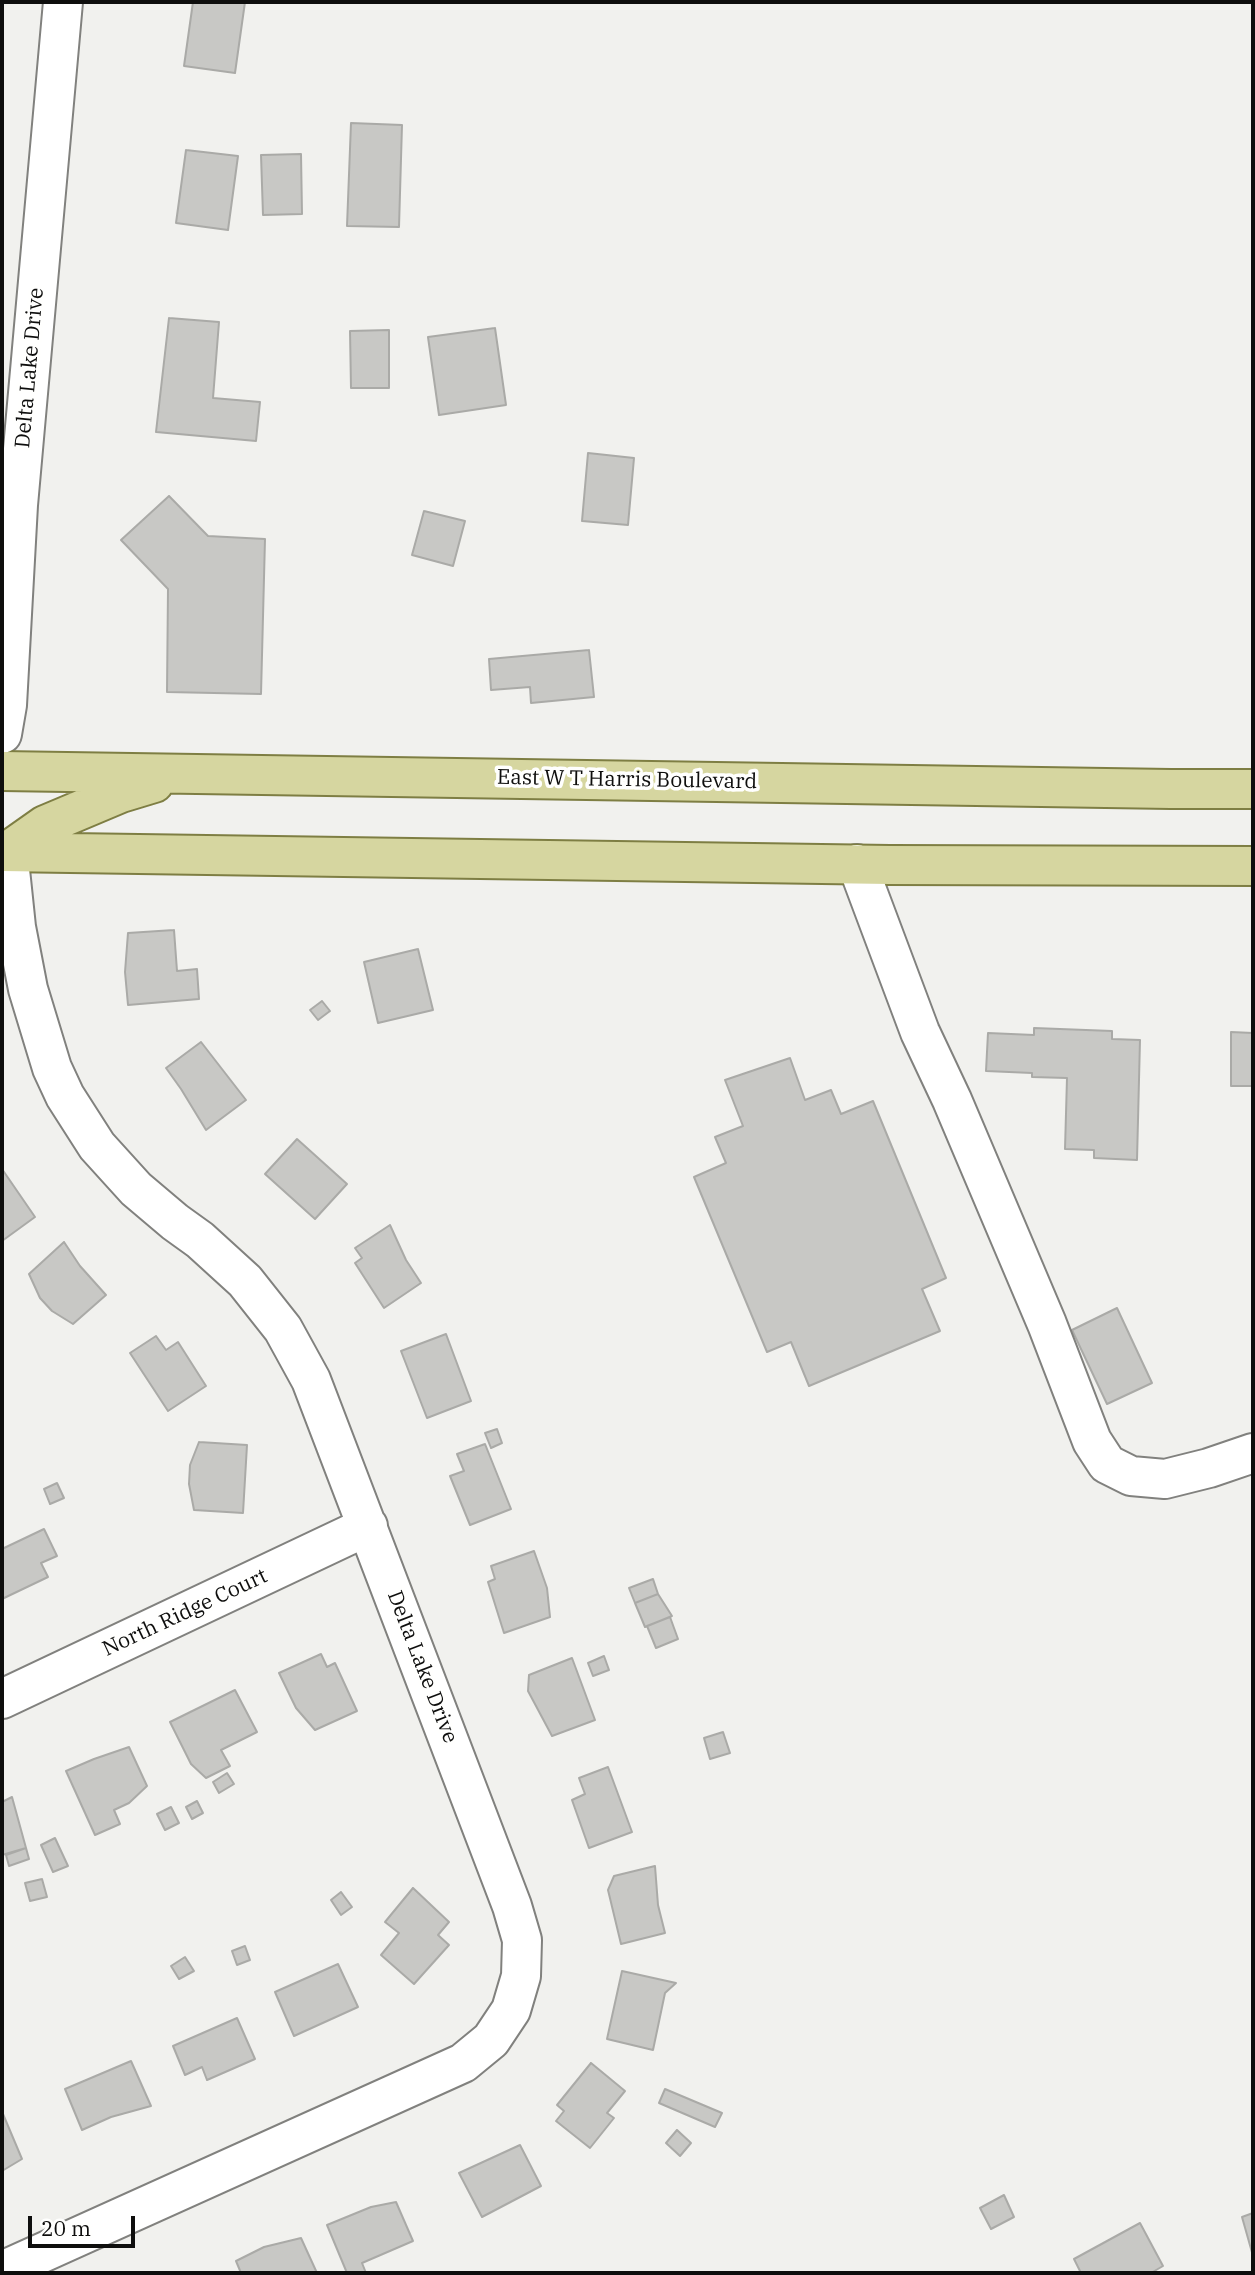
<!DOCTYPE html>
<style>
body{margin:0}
#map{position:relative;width:1255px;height:2275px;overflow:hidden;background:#f1f1ee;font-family:"IBM Plex Serif",serif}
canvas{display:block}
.frame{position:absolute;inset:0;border:4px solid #0e0e0d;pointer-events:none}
.scale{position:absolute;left:28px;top:2216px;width:107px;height:32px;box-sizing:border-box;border:4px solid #0e0e0d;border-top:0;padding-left:9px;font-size:21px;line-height:24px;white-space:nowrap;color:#0e0e0d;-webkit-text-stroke:5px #fffffe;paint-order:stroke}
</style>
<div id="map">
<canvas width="1255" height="2275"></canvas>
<div class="frame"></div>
<div class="scale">20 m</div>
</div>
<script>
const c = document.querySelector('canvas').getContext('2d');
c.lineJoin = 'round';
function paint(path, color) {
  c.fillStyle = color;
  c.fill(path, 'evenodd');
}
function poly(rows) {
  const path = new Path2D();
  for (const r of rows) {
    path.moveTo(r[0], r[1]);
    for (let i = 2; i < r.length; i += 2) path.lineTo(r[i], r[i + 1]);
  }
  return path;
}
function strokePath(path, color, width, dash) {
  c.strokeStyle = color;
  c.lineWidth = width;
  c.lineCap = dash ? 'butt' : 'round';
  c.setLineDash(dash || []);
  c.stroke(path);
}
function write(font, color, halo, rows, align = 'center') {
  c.font = font + ' "IBM Plex Serif",serif';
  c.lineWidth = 7;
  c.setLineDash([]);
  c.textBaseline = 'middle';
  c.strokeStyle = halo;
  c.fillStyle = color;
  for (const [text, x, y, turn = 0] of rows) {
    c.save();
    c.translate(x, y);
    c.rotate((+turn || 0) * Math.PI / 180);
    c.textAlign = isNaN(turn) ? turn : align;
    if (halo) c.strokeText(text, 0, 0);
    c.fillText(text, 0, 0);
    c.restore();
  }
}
const building = poly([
 [193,2,245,2,235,73,184,66,193,2],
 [351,123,402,125,399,227,347,226,351,123],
 [186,150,238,156,228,230,176,223,186,150],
 [301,154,302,214,263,215,261,155,301,154],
 [169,318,219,322,213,398,260,402,256,441,156,432,169,318],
 [495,328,506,405,439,415,428,337,495,328],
 [389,330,389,388,351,388,350,331,389,330],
 [588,453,634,458,628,525,582,521,588,453],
 [169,496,208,536,265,539,261,694,167,692,168,589,121,540,169,496],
 [424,511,465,521,453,566,412,555,424,511],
 [589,650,594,697,531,703,530,687,491,690,489,659,589,650],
 [174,930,177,971,197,969,199,999,128,1005,125,972,128,933,174,930],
 [418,949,433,1010,378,1023,364,962,418,949],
 [322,1001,330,1011,318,1020,310,1010,322,1001],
 [1034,1028,1112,1031,1112,1039,1140,1040,1137,1160,1094,1158,1094,1150,1065,1149,1067,1078,1032,1077,1032,1073,986,1071,988,1033,1034,1035,1034,1028],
 [1231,1032,1253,1033,1253,1086,1231,1086,1231,1032],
 [201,1042,246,1100,206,1130,181,1089,166,1068,201,1042],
 [790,1058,805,1100,831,1090,841,1114,873,1101,946,1278,922,1289,940,1331,809,1386,791,1342,767,1352,694,1177,726,1163,715,1137,743,1126,725,1080,790,1058],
 [297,1139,347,1184,315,1219,265,1174,297,1139],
 [2,1169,35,1217,2,1241,2,1169],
 [390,1225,406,1260,421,1283,384,1308,355,1263,362,1258,355,1248,390,1225],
 [64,1242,80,1266,106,1295,73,1324,52,1311,40,1298,29,1274,64,1242],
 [1117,1308,1152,1383,1107,1404,1072,1330,1117,1308],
 [446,1334,471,1401,427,1418,401,1351,446,1334],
 [156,1336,166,1350,178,1342,206,1386,168,1411,130,1353,156,1336],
 [497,1429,502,1443,491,1448,485,1433,497,1429],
 [199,1442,247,1445,243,1513,194,1510,189,1484,190,1465,199,1442],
 [485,1444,511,1509,470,1525,450,1476,464,1471,457,1454,485,1444],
 [57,1483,64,1498,50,1504,44,1489,57,1483],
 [44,1529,57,1556,41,1563,48,1577,2,1599,2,1549,44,1529],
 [534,1551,547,1588,550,1617,504,1633,488,1582,495,1579,491,1566,534,1551],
 [653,1579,658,1594,635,1603,629,1588,653,1579],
 [658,1594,672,1616,645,1627,635,1603,658,1594],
 [670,1617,678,1639,656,1648,647,1626,670,1617],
 [321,1654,327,1667,335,1663,357,1711,315,1730,296,1708,279,1673,321,1654],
 [604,1656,609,1670,593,1676,588,1663,604,1656],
 [572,1658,595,1720,552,1736,528,1691,529,1675,572,1658],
 [235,1690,257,1732,221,1750,230,1766,206,1778,191,1764,170,1722,235,1690],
 [723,1732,730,1753,710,1759,704,1738,723,1732],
 [129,1747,147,1786,129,1803,114,1810,120,1824,95,1835,66,1771,94,1759,129,1747],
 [608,1767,632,1832,589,1848,572,1800,585,1794,579,1778,608,1767],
 [227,1773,234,1784,219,1793,213,1782,227,1773],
 [12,1797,26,1848,2,1855,2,1802,12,1797],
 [197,1801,203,1813,192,1819,186,1807,197,1801],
 [171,1807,179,1823,165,1830,157,1814,171,1807],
 [55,1838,68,1866,53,1872,41,1845,55,1838],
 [26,1848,29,1859,9,1866,6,1855,26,1848],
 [655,1866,658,1905,665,1933,621,1944,608,1890,614,1876,655,1866],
 [42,1879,47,1897,30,1901,25,1883,42,1879],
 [413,1888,449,1922,438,1935,449,1945,414,1984,381,1955,399,1933,385,1922,413,1888],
 [341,1892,352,1907,341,1915,331,1900,341,1892],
 [245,1946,250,1960,237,1965,232,1951,245,1946],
 [185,1957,194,1971,179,1979,171,1966,185,1957],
 [338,1964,358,2007,294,2036,275,1992,338,1964],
 [622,1971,676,1983,665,1993,653,2050,607,2039,622,1971],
 [237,2018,255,2059,207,2080,202,2067,185,2075,173,2046,237,2018],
 [131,2061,151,2106,111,2117,82,2130,65,2089,131,2061],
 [591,2063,625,2091,607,2113,614,2118,590,2148,556,2121,564,2111,557,2105,591,2063],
 [665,2089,722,2113,715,2127,659,2103,665,2089],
 [3,2114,22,2159,2,2171,2,2115,3,2114],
 [677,2130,691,2143,680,2156,666,2143,677,2130],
 [520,2145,541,2186,482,2217,459,2173,520,2145],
 [1004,2195,1014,2217,991,2229,980,2208,1004,2195],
 [396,2202,413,2241,362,2263,366,2273,347,2273,327,2225,371,2207,396,2202],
 [1253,2213,1253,2256,1242,2217,1253,2213],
 [1140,2223,1163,2266,1151,2273,1081,2273,1074,2259,1140,2223],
 [301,2238,317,2273,241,2273,236,2261,264,2247,301,2238]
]);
const minor = poly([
 [2,734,7,705,18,505,63,2],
 [857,864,920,1032,952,1100,1047,1324,1092,1441,1107,1464,1131,1476,1165,1479,1209,1468,1253,1453],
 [2,1699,368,1526],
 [2,2271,463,2063,491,2040,511,2010,521,1976,522,1940,512,1906,311,1380,283,1329,245,1281,200,1240,175,1222,136,1189,97,1146,65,1096,52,1068,28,989,16,927,8,851]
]);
const major = poly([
 [2,771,1171,789,1253,789],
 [8,851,45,825,121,793,154,783],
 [2,852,890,865,1253,866]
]);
const streetNames = [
 ["Delta Lake Drive",30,368,-85],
 ["East W T Harris Boulevard",627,780,1],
 ["North Ridge Court",185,1613,-25],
 ["Delta Lake Drive",422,1667,69]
];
paint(building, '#c8c8c5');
strokePath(building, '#aaaaa7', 2);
strokePath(minor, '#81817e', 42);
strokePath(major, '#7e7e43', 42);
strokePath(minor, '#fff', 38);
strokePath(major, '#d6d6a0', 38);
write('21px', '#0e0e0d', '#fffffe', streetNames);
</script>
